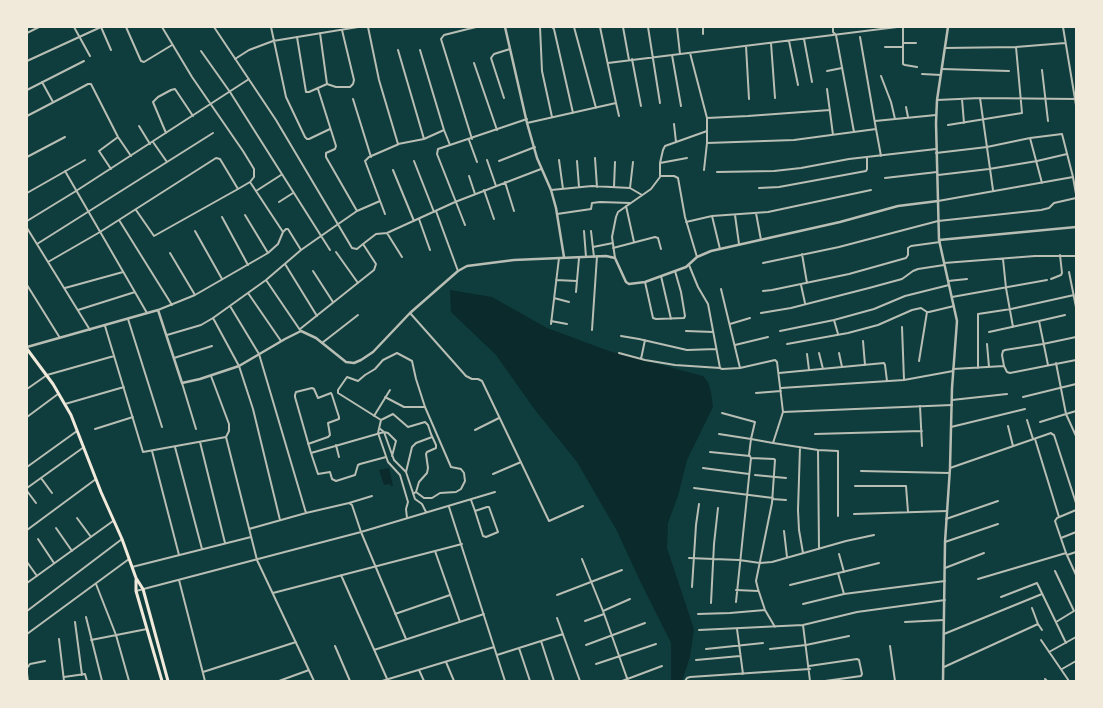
<!DOCTYPE html>
<style>
body{margin:0}
#map{position:relative;width:1103px;height:708px;overflow:hidden;background:#0f3d3e;font-family:Mulish,sans-serif}
canvas{display:block}
.frame{position:absolute;inset:0;border:28px solid #f1e9da;pointer-events:none}
</style>
<div id="map">
<canvas width="1103" height="708"></canvas>
<div class="frame"></div>
</div>
<script>
const c = document.querySelector('canvas').getContext('2d');
c.lineJoin = 'round';
function paint(path, color) {
  c.fillStyle = color;
  c.fill(path, 'evenodd');
}
function poly(rows) {
  const path = new Path2D();
  for (const r of rows) {
    path.moveTo(r[0], r[1]);
    for (let i = 2; i < r.length; i += 2) path.lineTo(r[i], r[i + 1]);
  }
  return path;
}
function strokePath(path, color, width, dash) {
  c.strokeStyle = color;
  c.lineWidth = width;
  c.lineCap = dash ? 'butt' : 'round';
  c.setLineDash(dash || []);
  c.stroke(path);
}
const water = poly([
 [450,290,492,297,547,328,609,351,703,376,708,382,711,392,713,407,687,460,678,496,668,523,667,548,694,629,690,657,682,681,671,681,671,643,641,583,617,531,577,462,535,410,496,355,451,312],
 [389,468,393,486,391,486,390,484,384,485,379,470]
]);
const minor = poly([
 [74,27,90,56],
 [101,27,111,50],
 [126,27,141,61,144,62,172,45],
 [214,27,276,120,352,248,357,249,363,244,376,264,374,270,300,329],
 [271,27,286,97,305,137,307,139,309,139,330,129],
 [368,27,379,80,398,144,424,139,444,130,450,145,527,119],
 [540,27,542,71,552,117],
 [552,27,554,29,573,113],
 [574,27,596,108],
 [623,27,629,60],
 [648,27,660,103],
 [677,27,680,54],
 [703,27,703,34],
 [833,27,833,32,836,35,854,132],
 [903,27,903,64,905,65,917,67],
 [1063,27,1076,105],
 [27,33,39,27],
 [320,33,327,84],
 [297,37,306,92,309,92,327,84,336,87,350,87,353,84,354,80,342,30],
 [804,39,812,82],
 [789,41,798,85],
 [771,43,775,98],
 [903,43,916,43],
 [746,46,749,99],
 [885,47,903,47],
 [945,48,1016,47,1065,43],
 [398,50,424,139],
 [420,50,444,130],
 [201,51,230,92,330,250],
 [690,53,707,118,707,143,794,140,876,129,860,37],
 [672,55,681,106],
 [235,59,249,50,273,41,358,27],
 [632,59,641,106],
 [27,61,101,27],
 [474,63,497,130],
 [608,63,897,27],
 [942,69,1009,71],
 [1042,70,1048,121],
 [827,71,842,68],
 [922,74,941,75],
 [881,76,891,102,895,119],
 [42,82,53,102],
 [318,89,336,146,335,149,326,153,326,157,357,211],
 [827,89,833,135],
 [27,90,84,61],
 [504,98,491,58,494,54,510,49],
 [980,98,993,190],
 [353,99,371,157],
 [962,99,964,123],
 [937,100,980,98,1076,99],
 [616,103,619,116],
 [906,107,908,117],
 [27,116,75,91,88,84,91,84,118,137,131,156],
 [707,118,748,116,830,110],
 [875,121,936,115],
 [527,123,616,103,600,27],
 [674,124,676,142],
 [948,125,1022,113,1016,47],
 [139,126,150,144],
 [876,129,881,156],
 [166,133,153,102,158,97,171,90,175,89,193,116],
 [1030,138,1042,183],
 [472,139,441,39,444,35,476,27],
 [469,140,477,162],
 [153,142,167,162],
 [450,145,438,149,437,154,465,225],
 [936,153,987,147,1030,138,1062,134,1073,177],
 [27,157,65,137],
 [595,158,597,187],
 [487,160,496,186],
 [559,160,563,189],
 [414,161,434,212],
 [499,161,535,147],
 [577,161,579,187],
 [660,163,687,158],
 [111,169,99,151,118,137],
 [393,170,414,221],
 [704,170,707,143],
 [65,171,147,313],
 [717,172,774,171,801,168,849,159,936,149],
 [938,175,989,169,1037,161,1067,154],
 [469,176,475,194],
 [885,178,937,172],
 [250,182,283,232],
 [505,182,514,211],
 [614,187,615,162],
 [630,188,633,162],
 [759,188,779,187,866,171,867,169,867,158],
 [484,190,494,219],
 [551,190,592,186,630,188,642,195],
 [256,191,281,175],
 [27,193,85,160],
 [938,201,1073,177,1076,194],
 [279,202,293,193],
 [626,206,634,242],
 [136,210,154,236,238,189,250,182,254,177,254,169,243,151,192,77,162,27],
 [436,211,458,271],
 [756,213,761,240],
 [385,214,365,161,369,157,399,144],
 [557,214,591,209,592,203,600,202,630,203],
 [245,215,268,253],
 [735,215,739,244],
 [712,216,720,249],
 [222,217,248,265],
 [419,219,430,250],
 [119,220,172,305],
 [27,221,76,191,249,79],
 [686,222,712,216,768,212,871,190],
 [27,228,90,330],
 [195,231,222,279],
 [584,231,586,257],
 [591,231,594,257],
 [283,232,286,229,288,229,301,250],
 [387,233,402,257],
 [37,244,213,133],
 [363,244,376,234,387,233,455,202,541,169],
 [593,247,613,243],
 [613,248,655,237,658,238,661,249],
 [336,252,358,283],
 [170,253,195,295],
 [802,254,807,283],
 [697,257,685,217,678,178,674,176,660,176,660,163,663,150,665,146,707,131],
 [615,258,612,237,616,217,618,212,651,189,660,177],
 [1003,259,1006,288,1013,327],
 [48,262,100,232,216,158,220,159,238,189],
 [763,263,839,247,938,221,1041,210,1049,208,1054,203,1076,198],
 [944,263,1035,256,1076,256],
 [285,264,317,316],
 [689,265,698,287,708,304,720,368,722,369,740,368,775,360,777,362,783,412,773,443,751,439,749,455,751,458,774,459,775,460,772,503,756,581,758,589,765,610,775,627],
 [313,271,333,302],
 [1069,272,1076,307],
 [661,276,671,319],
 [1051,279,1061,275,1062,273,1060,255],
 [266,280,300,330],
 [556,280,577,281],
 [948,281,967,279],
 [645,282,653,318,656,319,684,318,685,316,681,292,675,271],
 [27,285,60,338],
 [801,285,805,303],
 [65,288,123,272],
 [721,289,740,368],
 [763,291,772,290,849,274,906,258,908,255,908,248,911,246,940,242],
 [576,292,579,258],
 [248,293,281,341],
 [952,297,1047,280],
 [554,298,569,302],
 [230,306,259,354,306,513],
 [78,310,135,292],
 [158,310,195,295,268,253,278,244,283,232],
 [410,313,466,376,472,379,478,379,482,381,549,521,583,506],
 [761,313,791,308,869,288,902,279,913,271,918,269,944,265],
 [213,318,239,366,253,409,280,520],
 [128,319,162,427],
 [834,320,838,334],
 [551,321,567,324],
 [1039,321,1065,315],
 [551,324,559,258],
 [730,324,750,318],
 [105,326,143,452,226,437],
 [902,327,904,380],
 [592,330,597,256],
 [686,331,713,332],
 [780,331,834,320,874,309,905,296,949,285],
 [989,332,1039,321,1048,365],
 [167,335,201,325,213,318,266,280,301,250,321,236,357,211,380,201],
 [621,336,639,339,687,350,716,349],
 [1076,337,1043,344,1005,350,1003,351,1002,355,1004,366,1007,372,1010,373,1076,360],
 [863,341,865,365],
 [322,343,358,315],
 [787,344,848,333,878,325,912,310,921,308,927,312,929,312,954,306],
 [987,344,989,367],
 [735,345,768,337],
 [619,353,645,360,675,365,720,368],
 [819,353,823,369],
 [839,353,842,367],
 [807,354,809,370],
 [174,358,212,346],
 [641,359,645,340],
 [919,361,927,312],
 [978,368,978,314,1011,309,1074,295],
 [953,369,1004,366],
 [779,373,884,363,885,365,887,381],
 [211,376,229,424,229,431,226,437],
 [182,383,196,429],
 [781,388,904,380,953,371],
 [27,389,47,375,114,356],
 [756,393,781,391],
 [385,397,404,407,425,407],
 [1023,397,1076,384],
 [952,400,1007,394],
 [65,404,124,387],
 [920,406,922,446],
 [1076,411,1066,414,1076,436],
 [783,412,952,405],
 [374,416,390,390],
 [27,417,58,394],
 [381,420,393,414,408,427,425,422,428,425,431,434,436,445,436,448,427,452,426,454,428,468,427,473,419,482,416,492],
 [1027,420,1033,439],
 [1040,422,1066,414,1056,363],
 [1008,426,1013,446],
 [951,427,1025,409],
 [379,428,384,432,394,460,406,472,415,499,422,504,426,512],
 [95,429,133,417],
 [475,430,499,418],
 [719,434,751,439,755,422,722,413],
 [815,434,922,431],
 [226,437,257,560,314,681],
 [1035,439,1059,517],
 [200,442,225,543],
 [773,443,818,450,838,451,838,516],
 [308,444,328,437,330,435,328,423,339,419,339,417,332,395,331,393,318,398,314,389,312,388,296,392,295,395,295,397,311,453,318,474,330,472,332,479,336,481,355,475,358,465,360,464,386,457],
 [336,445,339,457],
 [175,447,202,549],
 [800,447,798,510,799,530,803,553],
 [818,450,819,549],
 [152,451,179,555],
 [710,452,750,456],
 [311,453,384,432,388,433,396,441,392,456],
 [27,467,77,431],
 [703,468,749,474],
 [950,468,1051,433,1052,434,1054,435,1076,503],
 [861,471,949,473],
 [406,472,412,447,416,443,432,437],
 [493,474,521,462],
 [755,475,786,478],
 [41,478,52,493],
 [855,486,906,486,908,512],
 [27,488,84,447],
 [694,488,773,498],
 [27,491,36,503],
 [772,499,786,500],
 [471,500,475,511,483,536,486,537,498,532,489,507,487,507,475,511],
 [349,503,352,505,361,532,406,639],
 [449,507,505,681],
 [1076,510,1057,518,1055,521,1066,553,1076,575],
 [854,514,947,511],
 [77,518,91,537],
 [407,518,406,509,408,502,400,475,388,462,378,433,381,420,338,393,338,390,347,377,358,381,365,375,375,369,383,360,397,353,412,361,416,379,425,407,451,467,461,469,464,473,465,481,461,489,456,492,440,493,432,498,424,498,416,492,413,494],
 [946,519,998,501],
 [56,528,72,551],
 [249,529,306,513,349,503,372,496],
 [27,530,96,479],
 [784,531,787,557],
 [1061,538,1076,532],
 [38,539,54,563],
 [945,542,998,524],
 [435,551,460,622],
 [839,554,844,572],
 [1067,555,1076,552],
 [689,558,739,560,760,563,772,562,846,541,874,535],
 [582,559,603,611,628,681],
 [27,562,37,576],
 [132,567,251,537],
 [945,568,984,553],
 [1055,571,1074,611,1056,622],
 [838,573,844,594],
 [341,575,388,681],
 [978,579,1066,553],
 [179,580,205,681],
 [27,583,113,521],
 [96,584,116,635,129,681],
 [790,585,879,563],
 [692,587,696,525,699,504],
 [736,590,758,591],
 [136,591,361,532,495,492],
 [273,593,462,544],
 [557,595,622,570],
 [1001,597,1037,583,1066,643],
 [736,602,751,458],
 [711,603,714,544,718,508],
 [803,604,844,594,945,581],
 [1032,608,1038,624],
 [27,611,122,539],
 [603,611,630,599],
 [395,614,450,595],
 [698,614,730,613,765,610],
 [86,617,102,681],
 [557,618,580,681],
 [585,621,604,614],
 [75,622,82,675],
 [905,622,944,620],
 [737,629,743,674],
 [699,630,803,625],
 [27,634,129,559],
 [944,634,1042,594],
 [59,639,64,681],
 [91,640,147,629],
 [1041,640,1069,681],
 [541,641,554,681],
 [586,645,645,623],
 [335,646,350,681],
 [890,646,895,681],
 [519,648,530,681],
 [706,649,763,643],
 [770,649,806,645,849,636],
 [374,650,484,614],
 [1049,652,1076,637],
 [497,655,563,634],
 [696,660,740,656],
 [446,662,454,681],
 [596,664,656,644],
 [809,666,857,659,859,660,862,674,861,676,825,681],
 [944,667,1038,624,1042,630],
 [27,668,30,664,45,661],
 [1062,669,1076,661],
 [419,670,424,681],
 [203,672,296,642],
 [27,673,28,681],
 [64,677,85,674,87,681],
 [1045,679,1047,681],
 [279,681,309,670],
 [382,681,494,647],
 [622,681,662,666],
 [685,681,687,678,690,677,810,669],
 [810,681,803,625,857,612,945,600]
]);
const tertiary = poly([
 [505,27,527,123,537,158,551,190,556,208,564,257],
 [939,240,1076,227],
 [27,347,158,310,182,383,200,379,239,366,285,339,301,331,316,338,346,362,354,363,361,360,373,352,410,313,458,271,467,266,514,260,606,256,615,258,626,282,629,284,645,282,686,267,697,257,711,251,840,222,898,206,938,201],
 [943,681,945,542,950,468,952,388,957,321,939,240,936,123,937,100,948,27]
]);
const secondary = poly([
 [27,349,53,384,71,415,101,492,122,539,136,578,143,589,168,681],
 [136,580,136,591,162,681]
]);
paint(water, '#0a2a2b');
strokePath(minor, '#b8beb3', 2);
strokePath(tertiary, '#b8beb3', 2.5);
strokePath(secondary, '#f1e9da', 3);
</script>
